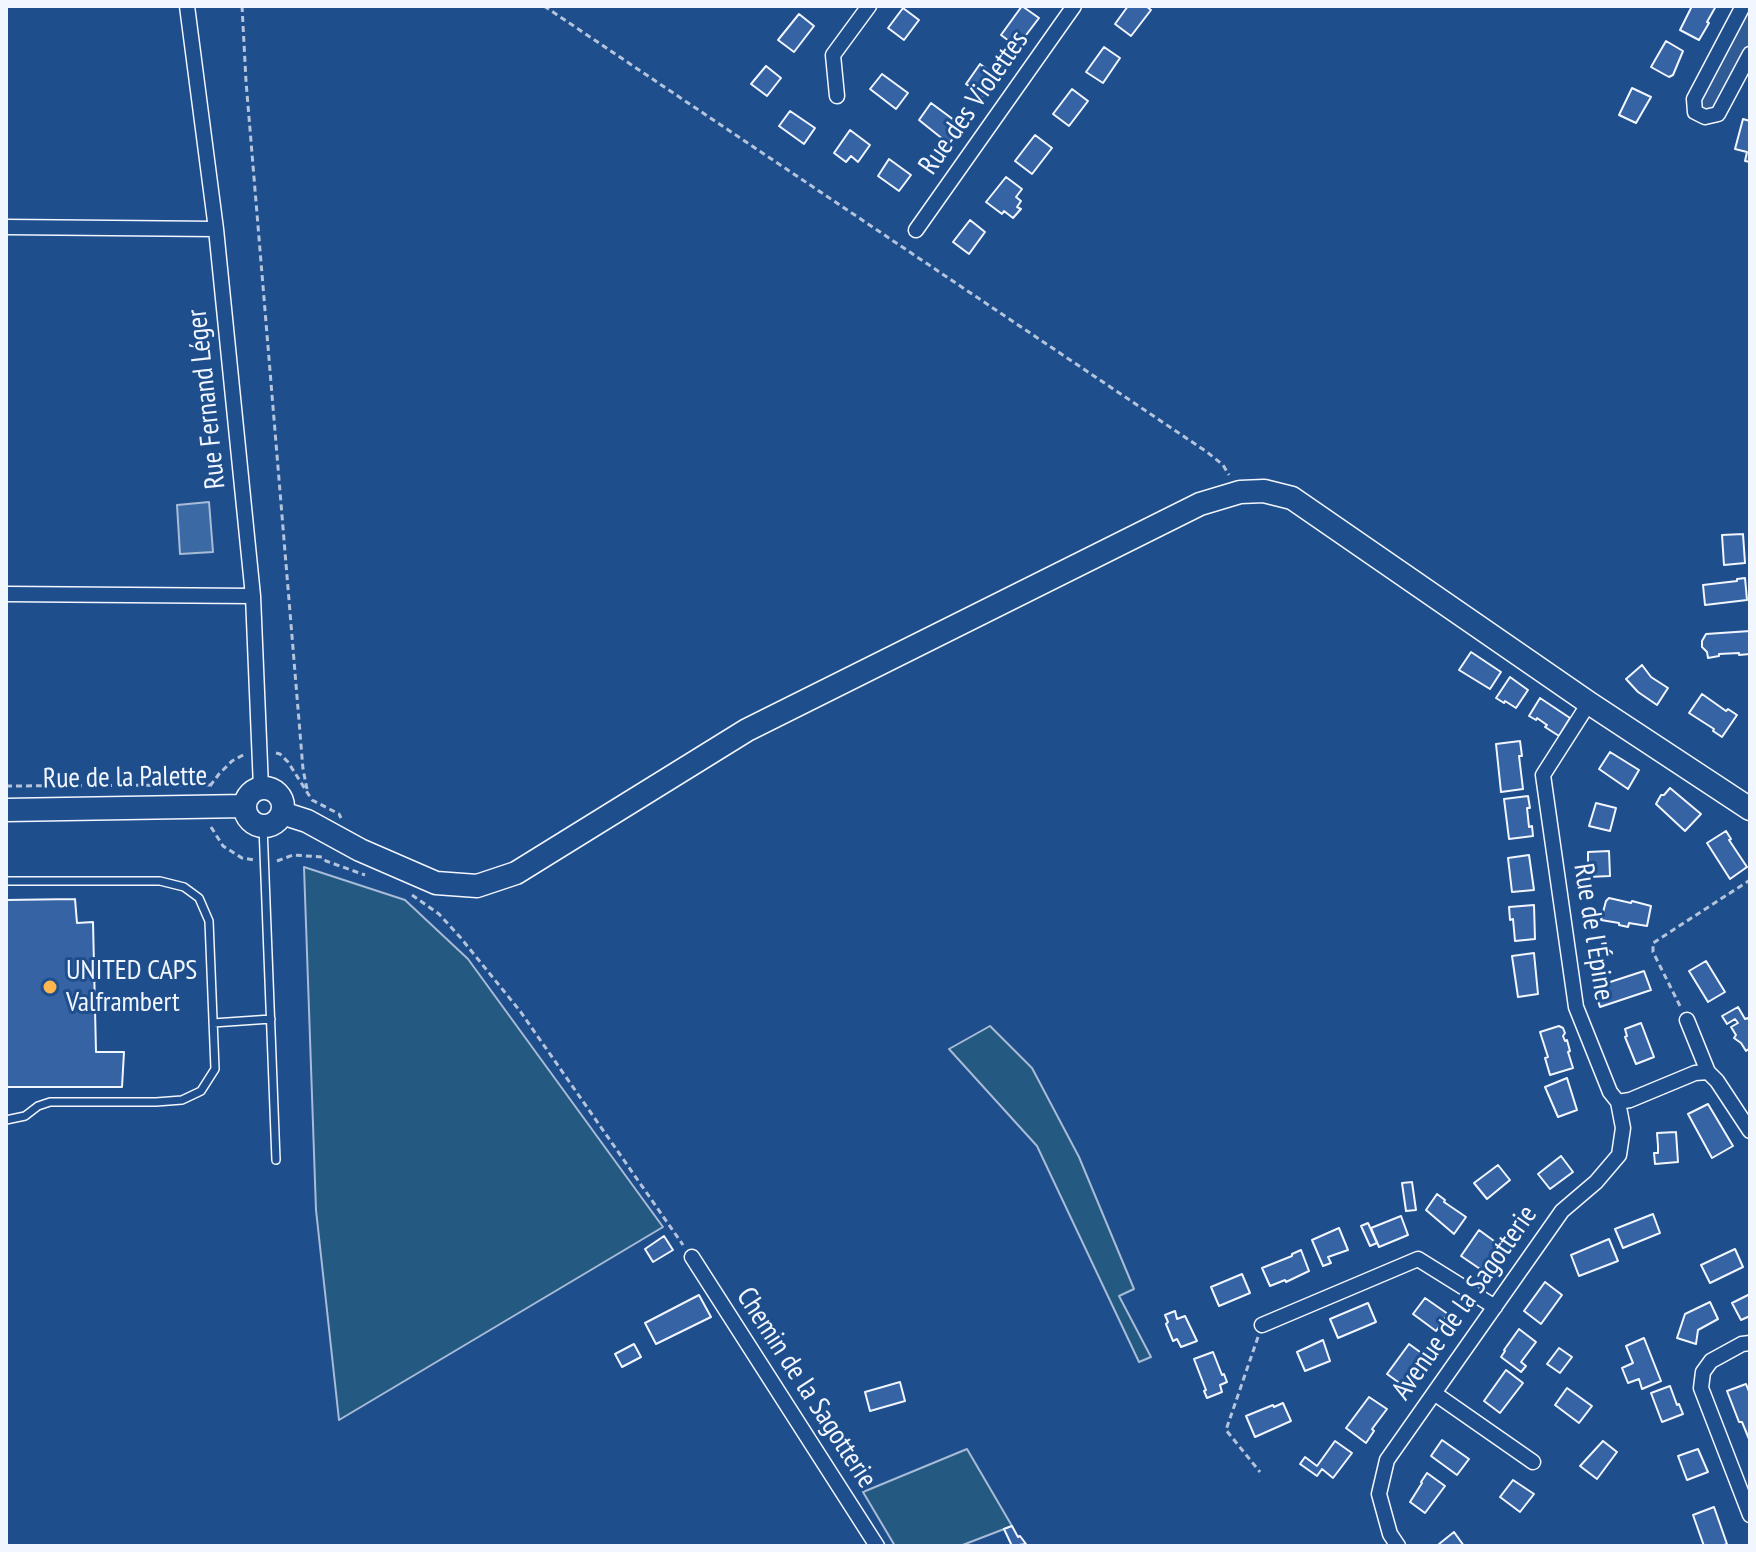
<!DOCTYPE html>
<meta charset="utf-8">
<style>
body{margin:0}
#map{position:relative;width:1756px;height:1552px;overflow:hidden;background:#1f4e8c;font-family:"PT Sans Narrow",sans-serif}
canvas{display:block}
.frame{position:absolute;inset:0;border:8px solid #f2f6ff;pointer-events:none}
</style>
<div id="map">
<canvas width="1756" height="1552"></canvas>
<div class="frame"></div>
</div>
<script>
const c = document.querySelector('canvas').getContext('2d');
c.lineJoin = 'round';
function paint(path, color) {
  c.fillStyle = color;
  c.fill(path, 'evenodd');
}
function poly(rows) {
  const path = new Path2D();
  for (const r of rows) {
    if (r.length === 3) {
      path.moveTo(r[0] + r[2], r[1]);
      path.arc(r[0], r[1], r[2], 0, 2 * Math.PI);
      continue;
    }
    path.moveTo(r[0], r[1]);
    for (let i = 2; i < r.length; i += 2) path.lineTo(r[i], r[i + 1]);
  }
  return path;
}
function strokePath(path, color, width, dash) {
  c.strokeStyle = color;
  c.lineWidth = width;
  c.lineCap = dash ? 'butt' : 'round';
  c.setLineDash(dash || []);
  c.stroke(path);
}
function write(font, color, halo, rows, align = 'center') {
  c.font = font + ' "PT Sans Narrow",sans-serif';
  c.lineWidth = 6;
  c.setLineDash([]);
  c.textBaseline = 'middle';
  c.strokeStyle = halo;
  c.fillStyle = color;
  for (const [text, x, y, turn = 0] of rows) {
    c.save();
    c.translate(x, y);
    c.rotate((+turn || 0) * Math.PI / 180);
    c.textAlign = isNaN(turn) ? turn : align;
    if (halo) c.strokeText(text, 0, 0);
    c.fillText(text, 0, 0);
    c.restore();
  }
}
const green = poly([
 [304,867,405,900,468,959,663,1227,339,1420,316,1210,304,867],
 [990,1026,1032,1068,1079,1157,1134,1289,1119,1296,1151,1357,1139,1362,1037,1146,949,1049,990,1026],
 [967,1449,1012,1526,960,1546,895,1546,863,1492,967,1449]
]);
const parking = poly([
 [1747,12,1750,14,1750,45,1715,109,1708,111,1701,108,1699,101,1747,12]
]);
const water = poly([
 [209,502,213,552,180,554,177,505,209,502]
]);
const building = poly([
 [1022,6,1039,18,1017,47,1001,35,1022,6],
 [1128,6,1146,6,1151,10,1131,36,1115,24,1128,6],
 [1692,6,1716,6,1707,22,1709,23,1699,40,1680,30,1692,6],
 [903,8,919,20,904,40,888,28,903,8],
 [799,14,814,26,794,52,778,40,799,14],
 [1666,41,1683,51,1673,75,1669,77,1651,67,1666,41],
 [1104,47,1120,58,1103,83,1086,72,1104,47],
 [980,64,997,77,983,96,966,84,980,64],
 [766,66,781,78,767,96,751,84,766,66],
 [882,74,908,93,896,109,870,89,882,74],
 [1632,88,1651,97,1636,123,1619,115,1632,88],
 [1072,89,1088,101,1069,126,1053,114,1072,89],
 [931,103,954,120,948,129,956,134,949,144,919,120,931,103],
 [790,111,815,128,804,144,779,126,790,111],
 [1743,119,1750,121,1750,162,1745,161,1747,152,1735,149,1743,119],
 [850,130,870,145,858,162,851,156,846,162,834,153,850,130],
 [1035,135,1052,148,1032,174,1015,161,1035,135],
 [889,159,911,175,899,191,878,176,889,159],
 [1006,177,1022,189,1016,197,1021,201,1017,207,1021,209,1013,218,1004,211,1002,214,986,202,1006,177],
 [970,220,985,232,969,254,953,242,970,220],
 [1743,534,1745,563,1724,565,1722,535,1743,534],
 [1745,578,1747,600,1705,605,1703,585,1737,581,1737,579,1745,578],
 [1750,631,1750,654,1739,655,1739,653,1719,654,1719,656,1708,658,1707,652,1702,647,1702,641,1706,634,1750,631],
 [1471,652,1501,672,1490,689,1459,670,1471,652],
 [1642,665,1651,677,1668,688,1657,705,1638,692,1626,679,1642,665],
 [1510,677,1528,690,1516,708,1505,701,1504,703,1496,698,1510,677],
 [1702,694,1726,711,1728,709,1737,715,1722,737,1713,731,1714,729,1689,713,1702,694],
 [1540,698,1570,718,1559,736,1545,727,1547,725,1537,718,1536,720,1529,716,1540,698],
 [1520,741,1522,756,1519,756,1523,789,1501,792,1496,744,1520,741],
 [1610,752,1639,770,1628,789,1599,769,1610,752],
 [1670,788,1701,814,1685,831,1656,804,1661,795,1664,795,1670,788],
 [1528,796,1530,808,1527,808,1529,827,1532,826,1533,836,1509,839,1504,799,1528,796],
 [1596,803,1616,808,1610,831,1589,826,1596,803],
 [1726,831,1731,839,1729,840,1747,867,1730,879,1707,843,1726,831],
 [1609,851,1610,876,1588,877,1588,852,1609,851],
 [1529,855,1534,890,1512,892,1508,858,1529,855],
 [1609,898,1631,903,1632,901,1651,906,1647,926,1629,923,1628,927,1619,925,1619,923,1601,920,1606,901,1609,898],
 [75,899,77,923,93,922,96,1052,124,1052,122,1087,6,1087,6,900,75,899],
 [1534,905,1535,939,1515,941,1513,919,1510,920,1509,907,1534,905],
 [1534,953,1538,994,1518,997,1512,956,1534,953],
 [1706,961,1725,992,1708,1002,1689,971,1706,961],
 [1644,971,1651,990,1600,1007,1593,986,1603,982,1604,984,1644,971],
 [1738,1007,1745,1019,1748,1018,1750,1022,1750,1048,1746,1051,1741,1043,1734,1038,1736,1035,1731,1027,1738,1023,1735,1019,1727,1024,1722,1016,1738,1007],
 [1641,1023,1654,1057,1636,1064,1625,1037,1627,1036,1625,1029,1641,1023],
 [1559,1026,1563,1028,1565,1033,1563,1036,1565,1041,1567,1040,1570,1051,1568,1052,1573,1068,1550,1075,1545,1058,1548,1057,1540,1032,1559,1026],
 [1567,1078,1577,1110,1558,1117,1545,1087,1567,1078],
 [1708,1104,1733,1146,1712,1158,1688,1114,1708,1104],
 [1676,1132,1678,1162,1655,1164,1654,1153,1658,1153,1658,1146,1657,1133,1676,1132],
 [1561,1156,1573,1172,1550,1189,1538,1174,1561,1156],
 [1498,1165,1510,1180,1487,1199,1474,1183,1498,1165],
 [1412,1182,1416,1210,1406,1211,1402,1183,1412,1182],
 [1437,1194,1445,1200,1444,1202,1466,1217,1454,1234,1426,1210,1437,1194],
 [1653,1214,1660,1233,1623,1248,1615,1229,1653,1214],
 [1401,1216,1408,1235,1379,1247,1371,1228,1401,1216],
 [1368,1223,1377,1243,1370,1246,1361,1226,1368,1223],
 [1339,1228,1348,1250,1328,1257,1331,1263,1323,1266,1312,1240,1339,1228],
 [1479,1230,1505,1249,1496,1256,1498,1257,1486,1273,1461,1256,1479,1230],
 [664,1236,673,1250,653,1262,645,1249,664,1236],
 [1609,1239,1618,1261,1579,1276,1571,1255,1609,1239],
 [1735,1249,1743,1267,1710,1283,1701,1265,1735,1249],
 [1301,1250,1309,1271,1286,1282,1285,1280,1270,1286,1262,1268,1292,1256,1292,1254,1301,1250],
 [1242,1274,1250,1293,1219,1306,1211,1287,1242,1274],
 [1545,1282,1562,1295,1541,1324,1524,1311,1545,1282],
 [1750,1294,1750,1316,1741,1320,1732,1303,1750,1294],
 [699,1295,711,1317,656,1344,645,1323,699,1295],
 [1425,1298,1448,1314,1436,1331,1413,1314,1425,1298],
 [1710,1302,1718,1319,1698,1330,1696,1344,1677,1338,1685,1314,1710,1302],
 [1368,1303,1376,1322,1338,1338,1330,1319,1368,1303],
 [1175,1311,1177,1319,1185,1316,1197,1341,1181,1347,1177,1339,1173,1341,1166,1324,1168,1322,1165,1315,1175,1311],
 [1519,1329,1536,1342,1521,1362,1526,1366,1521,1372,1501,1357,1505,1351,1504,1350,1519,1329],
 [1644,1338,1661,1381,1642,1389,1639,1379,1628,1383,1622,1368,1633,1363,1626,1346,1644,1338],
 [1323,1340,1330,1361,1305,1371,1297,1352,1323,1340],
 [634,1344,641,1357,622,1367,615,1354,634,1344],
 [1409,1344,1427,1357,1405,1387,1387,1374,1409,1344],
 [1559,1348,1572,1357,1560,1373,1547,1364,1559,1348],
 [1213,1352,1222,1375,1224,1374,1227,1382,1220,1385,1222,1392,1207,1398,1204,1391,1206,1390,1194,1359,1213,1352],
 [1506,1370,1523,1383,1500,1413,1484,1401,1506,1370],
 [900,1382,905,1401,870,1411,865,1392,900,1382],
 [1746,1384,1750,1394,1749,1439,1742,1422,1739,1422,1727,1391,1746,1384],
 [1670,1386,1677,1405,1679,1404,1683,1414,1662,1422,1651,1393,1670,1386],
 [1567,1388,1592,1406,1579,1423,1555,1405,1567,1388],
 [1369,1397,1387,1409,1372,1429,1374,1431,1366,1443,1346,1428,1369,1397],
 [1283,1403,1291,1421,1255,1437,1246,1416,1273,1405,1274,1407,1283,1403],
 [1442,1440,1469,1459,1457,1475,1431,1456,1442,1440],
 [1335,1441,1352,1453,1333,1478,1322,1469,1317,1476,1300,1464,1305,1457,1317,1466,1335,1441],
 [1603,1441,1617,1452,1597,1479,1580,1466,1603,1441],
 [1698,1449,1708,1472,1687,1480,1678,1456,1698,1449],
 [1427,1473,1445,1486,1425,1513,1410,1502,1422,1483,1421,1482,1427,1473],
 [1513,1480,1534,1494,1520,1512,1500,1497,1513,1480],
 [1714,1507,1727,1544,1721,1546,1704,1546,1693,1515,1714,1507],
 [1012,1526,1018,1537,1020,1536,1026,1544,1012,1546,1004,1529,1012,1526],
 [1454,1532,1464,1546,1441,1546,1439,1544,1454,1532]
]);
const path = poly([
 [242,6,246,81,303,769,307,789],
 [544,6,1207,452,1223,465,1229,475],
 [276,753,280,754,288,762,312,800,339,814,341,818],
 [6,786,210,785],
 [210,786,219,774,232,761,245,754],
 [211,827,223,846,242,858,254,860],
 [277,861,293,855,322,857,326,861,365,875],
 [412,895,439,914,460,937,520,1011,683,1245],
 [1680,1006,1653,952,1653,943,1750,880],
 [1258,1337,1226,1430,1260,1472]
]);
const lane = poly([
 [263,826,276,1160],
 [6,881,160,881,184,887,199,898,209,921,215,1069,201,1091,182,1100,156,1102,50,1102,38,1106,25,1116,6,1120],
 [213,1023,271,1019]
]);
const street = poly([
 [187,6,216,229,253,596,261,788],
 [1743,6,1694,99,1695,112,1705,117,1718,114,1750,54],
 [837,96,833,55,869,6],
 [6,227,216,229],
 [916,230,1074,6],
 [6,594,253,596],
 [1589,703,1543,775,1576,1007,1610,1092,1618,1102,1630,1100,1695,1073,1708,1072,1717,1081,1750,1131],
 [1687,1020,1708,1072],
 [692,1257,877,1546],
 [1262,1325,1418,1259,1495,1307],
 [1750,1343,1742,1344,1711,1361,1703,1372,1701,1388,1750,1515],
 [1434,1393,1533,1462],
 [1398,1546,1390,1534,1379,1494,1387,1460,1562,1211,1596,1182,1619,1155,1623,1128,1618,1102]
]);
const secondary = poly([
 [264,807,19],
 [6,810,245,806],
 [282,813,307,821,360,850,436,883,477,886,516,873,747,730,1200,504,1240,492,1264,491,1292,498,1589,703,1750,809]
]);
const markers = [
 [50,987,8,"#ffb74d"]
];
const streetNames = [
 ["Rue des Violettes",974,103,-55],
 ["Rue Fernand Léger",207,399,-96],
 ["Rue de la Palette",125,778,-1],
 ["Rue de l'Épine",1593,932,81],
 ["Avenue de la Sagotterie",1465,1303,-55],
 ["Chemin de la Sagotterie",806,1388,57]
];
const poiNames = [
 ["UNITED CAPS",66,971],
 ["Valframbert",66,1003]
];
paint(green, '#245a82');
strokePath(green, '#a8bbd7', 2);
paint(parking, '#305b95');
strokePath(parking, '#a8bbd7', 2);
paint(water, '#3b69a3');
strokePath(water, '#a8bbd7', 2);
paint(building, '#3563a3');
strokePath(building, '#f2f6ff', 2);
strokePath(lane, '#f2f6ff', 10);
strokePath(street, '#f2f6ff', 17);
strokePath(secondary, '#f2f6ff', 25);
strokePath(path, '#b3c4dc', 3, [6, 4]);
strokePath(lane, '#1f4e8c', 7);
strokePath(street, '#1f4e8c', 14);
strokePath(secondary, '#1f4e8c', 22);
for (const [x, y, r, color] of markers) {
  const dot = new Path2D();
  dot.arc(x, y, r, 0, 2 * Math.PI);
  c.fillStyle = color;
  c.fill(dot);
  strokePath(dot, '#1f4e8c', 3);
}
write('28px', '#f2f6ff', '#1f4e8c', streetNames);
write('28px', '#f2f6ff', '#1f4e8c', poiNames, 'left');
</script>
